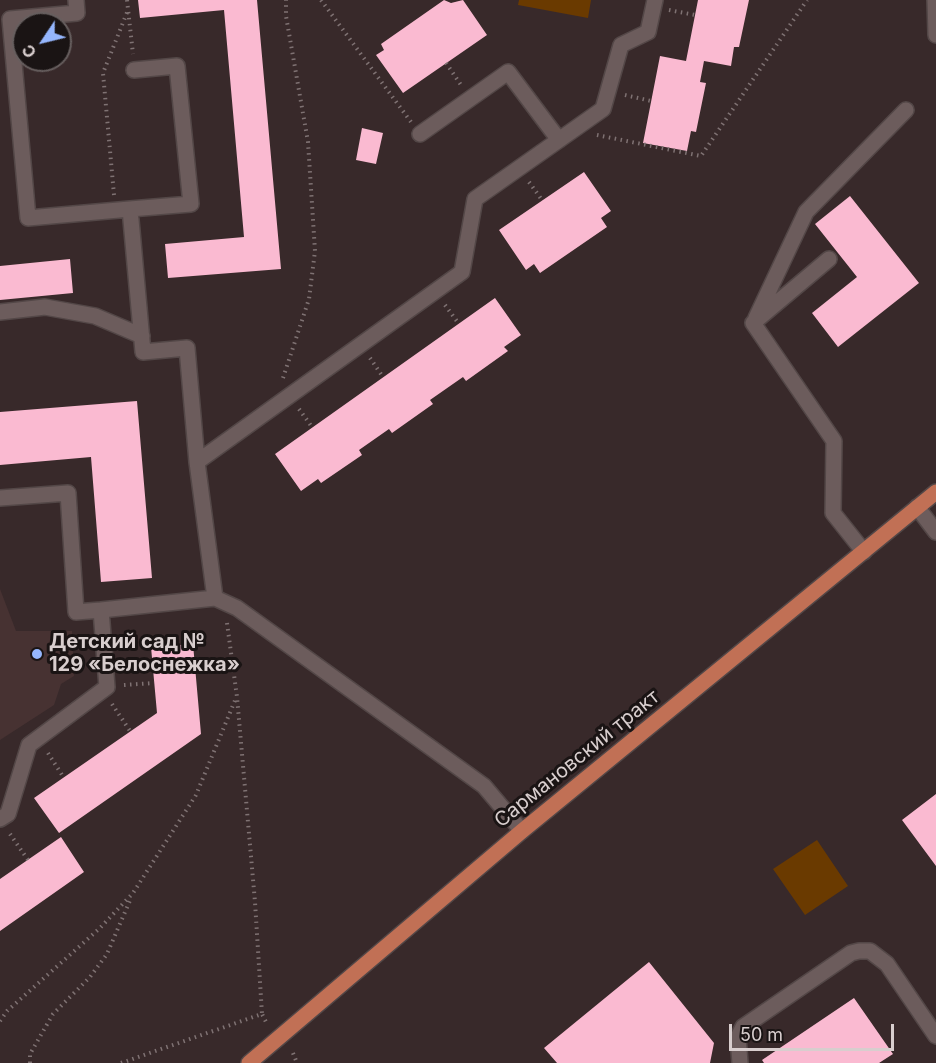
<!DOCTYPE html>
<meta charset="utf-8">
<style>
body{margin:0}
#map{position:relative;width:936px;height:1063px;overflow:hidden;background:#38292a;font-family:Inter,sans-serif}
canvas{display:block}
.north{position:absolute;left:12px;top:12px;width:60px;height:60px;box-sizing:border-box;background:#1a1414;border:2px solid #665e5e;border-radius:50%;rotate:235deg;font-size:16px;font-weight:700;line-height:24px;text-align:center;color:#d8cece}
.north::after{content:'';display:block;margin:auto;width:21px;height:27px;background:#95b6fd;clip-path:polygon(50% 0,100% 100%,50% 72%,0 100%)}
.scale{position:absolute;left:729px;top:1024px;width:165px;height:27px;box-sizing:border-box;border:3px solid #d8cece;border-top:0;padding-left:8px;font-size:18px;line-height:21px;white-space:nowrap;color:#d8cece;-webkit-text-stroke:4px #1a1414;paint-order:stroke}
</style>
<div id="map">
<canvas width="936" height="1063"></canvas>
<div class="north">С</div>
<div class="scale">50 m</div>
</div>
<script>
const c = document.querySelector('canvas').getContext('2d');
c.lineJoin = 'round';
function paint(path, color) {
  c.fillStyle = color;
  c.fill(path, 'evenodd');
}
function poly(rows) {
  const path = new Path2D();
  for (const r of rows) {
    path.moveTo(r[0], r[1]);
    for (let i = 2; i < r.length; i += 2) path.lineTo(r[i], r[i + 1]);
  }
  return path;
}
function strokePath(path, color, width, dash) {
  c.strokeStyle = color;
  c.lineWidth = width;
  c.lineCap = dash ? 'butt' : 'round';
  c.setLineDash(dash || []);
  c.stroke(path);
}
function write(font, color, halo, rows, align = 'center') {
  c.font = font + ' Inter,sans-serif';
  c.lineWidth = 6;
  c.setLineDash([]);
  c.textBaseline = 'middle';
  c.strokeStyle = halo;
  c.fillStyle = color;
  for (const [text, x, y, turn = 0] of rows) {
    c.save();
    c.translate(x, y);
    c.rotate((+turn || 0) * Math.PI / 180);
    c.textAlign = isNaN(turn) ? turn : align;
    if (halo) c.strokeText(text, 0, 0);
    c.fillText(text, 0, 0);
    c.restore();
  }
}
const built = poly([
 [0,589,16,631,72,631,74,676,61,684,54,705,0,740]
]);
const green = poly([
 [519,0,591,0,588,18,518,5],
 [817,840,848,886,805,915,773,869]
]);
const building = poly([
 [138,0,257,0,281,269,168,278,165,244,244,237,224,10,140,18],
 [444,0,451,3,463,0,487,35,403,93,376,55,384,50,381,44],
 [698,0,749,0,739,47,734,47,731,66,704,61,700,82,706,83,696,132,691,131,687,151,643,143,660,56,686,61],
 [362,128,383,133,376,164,356,160],
 [584,172,611,211,601,218,607,227,540,273,534,264,526,270,499,230],
 [850,196,919,283,838,347,812,313,857,277,815,224],
 [70,259,73,293,0,300,0,266],
 [495,298,521,335,504,347,508,351,466,381,463,377,430,400,433,404,392,433,389,429,359,450,362,455,321,483,318,479,301,491,275,454],
 [137,401,152,578,101,582,91,457,0,465,0,412],
 [193,644,201,734,59,833,34,798,157,713,151,647],
 [936,794,936,866,902,820],
 [61,837,84,872,0,931,0,879],
 [649,962,714,1043,710,1063,557,1063,544,1048],
 [854,998,893,1054,879,1063,764,1063,762,1060]
]);
const path = poly([
 [127,0,133,54],
 [321,0,411,122],
 [669,10,695,15],
 [446,63,461,85],
 [625,95,651,101],
 [597,135,701,156,807,0],
 [529,182,542,200],
 [114,195,103,73,128,10],
 [445,305,459,324],
 [370,358,383,377],
 [283,378,309,299,315,251,308,142,286,16,286,0],
 [299,409,312,427],
 [227,623,237,697,255,902,262,1014],
 [124,685,154,683],
 [112,704,130,731],
 [48,753,64,778],
 [10,834,28,860],
 [0,1021,7,1011,100,928,133,893,196,795,236,698],
 [293,1053,297,1063],
 [30,1063,30,1054,53,1014,90,977,107,954,131,898],
 [121,1063,262,1014,266,1022]
]);
const minor = poly([
 [76,0,77,13,10,19,28,218,130,209,143,352,187,348,197,462],
 [935,0,936,35],
 [420,134,508,72,559,140],
 [130,209,191,204,177,66,134,70],
 [829,259,753,323,834,441,833,513,864,552],
 [0,312,45,307,95,316,142,336],
 [756,318,806,212,906,110],
 [0,498,68,493,76,612,101,610],
 [917,507,936,532],
 [0,819,8,814,29,745,107,687,101,610,215,598],
 [522,831,484,786,237,608,215,598,197,462,462,272,475,199,603,109,621,45,648,32,655,0],
 [740,1063,738,1037,743,1027,851,953,859,951,870,951,887,964,936,1036]
]);
const major = poly([
 [249,1063,522,831,936,492]
]);
const markers = [
 [37,654,6,"#95b6fd"]
];
const poiNames = [
 ["Детский сад №",49,642],
 ["129 «Белоснежка»",49,665]
];
const streetNames = [
 ["Сармановский тракт",577,759,-39]
];
paint(built, '#473232');
paint(green, '#6a3a00');
paint(building, '#fabad1');
strokePath(minor, '#534747', 18);
strokePath(major, '#534747', 18);
strokePath(path, '#7f7273', 4, [1.5, 4.5]);
strokePath(minor, '#6c5c5c', 15);
strokePath(major, '#c17055', 15);
for (const [x, y, r, color] of markers) {
  const dot = new Path2D();
  dot.arc(x, y, r, 0, 2 * Math.PI);
  c.fillStyle = color;
  c.fill(dot);
  strokePath(dot, '#1a1414', 2);
}
write('bold 20px', '#d8cece', '#1a1414', poiNames, 'left');
write('20px', '#d8cece', '#1a1414', streetNames);
</script>
